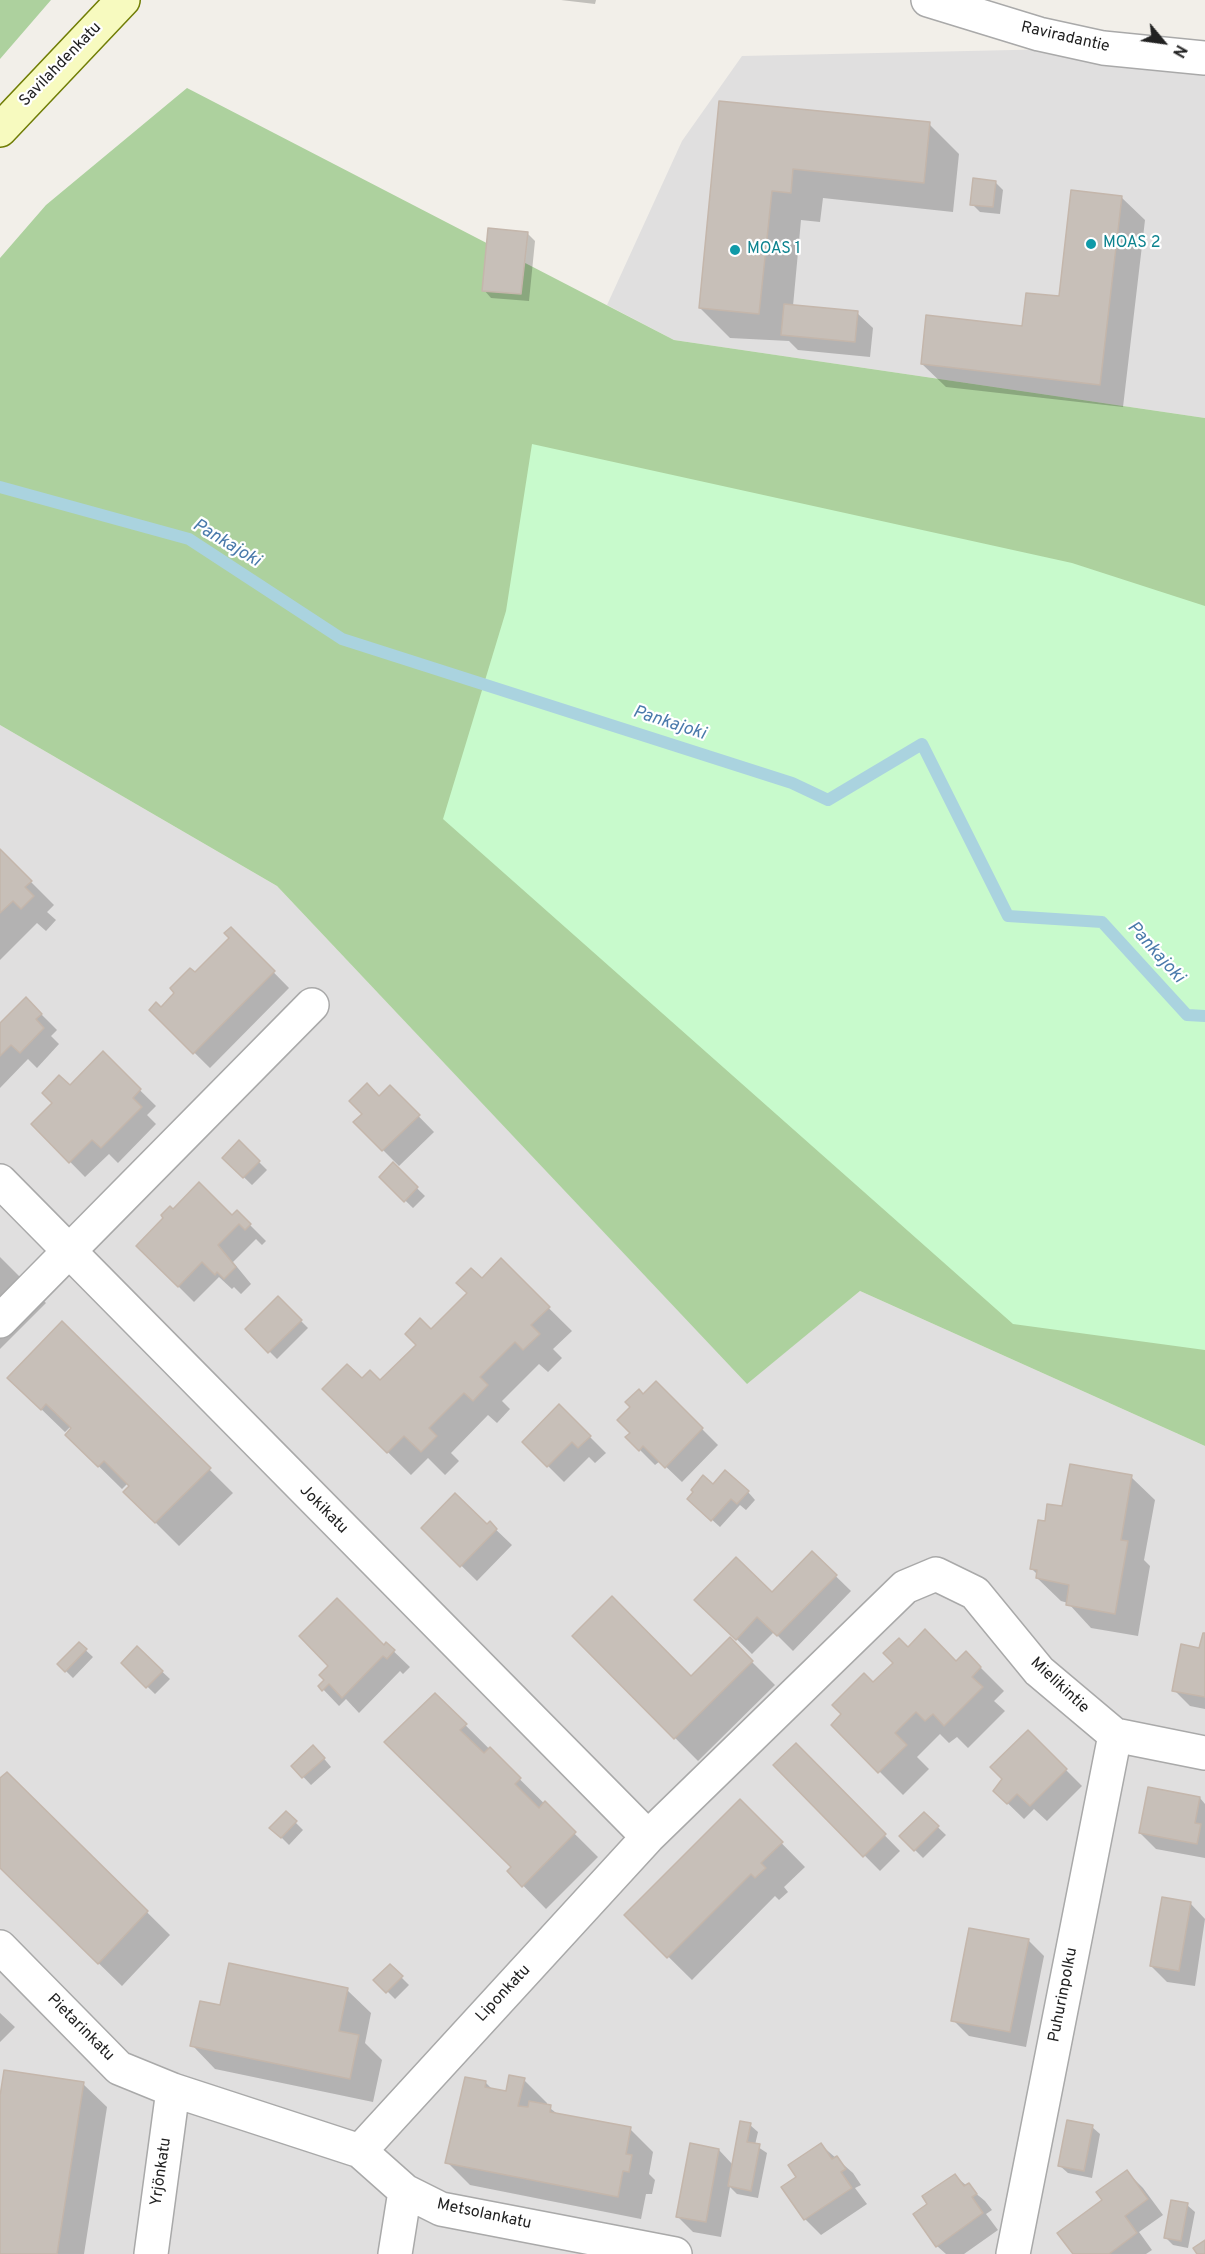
<!DOCTYPE html>
<meta charset="utf-8">
<style>
body{margin:0}
#map{position:relative;width:1205px;height:2254px;overflow:hidden;background:#f2efe9;font-family:Overpass,sans-serif}
canvas{display:block}
.north{position:absolute;left:1133px;top:12px;width:60px;height:60px;-webkit-text-stroke:4px #fff;paint-order:stroke;rotate:119deg;font-size:16px;font-weight:700;line-height:24px;text-align:center;color:#222}
.north::after{content:'';display:block;margin:auto;width:21px;height:27px;background:#222;clip-path:polygon(50% 0,100% 100%,50% 72%,0 100%)}
</style>
<div id="map">
<canvas width="1205" height="2254"></canvas>
<div class="north">N</div>
</div>
<script>
const c = document.querySelector('canvas').getContext('2d');
c.lineJoin = 'round';
function paint(path, color) {
  c.fillStyle = color;
  c.fill(path, 'evenodd');
}
function poly(rows) {
  const path = new Path2D();
  for (const r of rows) {
    path.moveTo(r[0], r[1]);
    for (let i = 2; i < r.length; i += 2) path.lineTo(r[i], r[i + 1]);
  }
  return path;
}
function strokePath(path, color, width, dash) {
  c.strokeStyle = color;
  c.lineWidth = width;
  c.lineCap = dash ? 'butt' : 'round';
  c.setLineDash(dash || []);
  c.stroke(path);
}
function write(font, color, halo, rows, align = 'center') {
  c.font = font + ' Overpass,sans-serif';
  c.lineWidth = 4.5;
  c.setLineDash([]);
  c.textBaseline = 'middle';
  c.strokeStyle = halo;
  c.fillStyle = color;
  for (const [text, x, y, turn = 0] of rows) {
    c.save();
    c.translate(x, y);
    c.rotate((+turn || 0) * Math.PI / 180);
    c.textAlign = isNaN(turn) ? turn : align;
    if (halo) c.strokeText(text, 0, 0);
    c.fillText(text, 0, 0);
    c.restore();
  }
}
const residential = poly([
 [1103,48,1205,58,1205,418,674,340,607,305,682,141,742,56],
 [0,725,277,886,747,1383,860,1291,1205,1446,1205,2254,0,2254]
]);
const forest = poly([
 [0,0,51,0,0,59],
 [187,88,674,340,1205,418,1205,1446,860,1291,747,1384,277,886,0,725,0,258,46,205]
]);
const park = poly([
 [532,444,1072,563,1205,606,1205,1350,1013,1324,443,819,506,611]
]);
const shadow = poly([
 [561,0,596,0,595,4],
 [721,103,929,124,959,154,953,212,823,198,820,222,801,220,793,306,857,313,873,328,870,357,798,350,789,341,730,338,700,308],
 [995,182,1003,190,1000,214,980,212,972,204],
 [1121,197,1145,220,1123,407,946,387,922,364,1024,328,1060,298],
 [527,233,535,241,529,301,491,298,484,290],
 [0,851,54,905,47,912,56,920,46,931,37,923,0,960],
 [231,929,289,988,210,1068,151,1010,161,1009,231,938],
 [26,999,57,1030,51,1036,59,1044,37,1068,28,1059,0,1088,0,1025],
 [103,1054,156,1106,147,1115,156,1124,118,1163,109,1154,85,1177,33,1124],
 [390,1087,434,1132,399,1166,355,1122],
 [240,1143,267,1170,252,1185,224,1158],
 [393,1165,425,1196,413,1208,381,1177],
 [173,1211,232,1217,237,1212,266,1241,262,1245,256,1239,233,1262,251,1284,241,1294,234,1287,232,1289,219,1277,194,1302,138,1246],
 [0,1257,46,1303,0,1349],
 [501,1261,572,1331,553,1349,562,1358,548,1372,539,1364,502,1401,510,1409,497,1423,488,1415,451,1453,459,1461,445,1475,428,1458,411,1475,324,1389,362,1380,380,1383],
 [278,1298,308,1328,277,1359,247,1329],
 [62,1323,233,1493,179,1546,125,1492,131,1486,128,1483,122,1489,67,1435,73,1428,71,1426,65,1432,9,1378],
 [656,1383,718,1445,682,1482,660,1461,655,1465,627,1437,632,1433,632,1407],
 [559,1406,606,1453,595,1463,589,1457,564,1482,524,1442],
 [1131,1477,1155,1500,1144,1560,1150,1566,1138,1636,1091,1628,1068,1603,1061,1601,1037,1578,1038,1575,1031,1568,1046,1522,1063,1508],
 [748,1492,755,1500,746,1510,740,1505,720,1527,697,1506],
 [490,1524,512,1545,477,1581,423,1528,487,1526],
 [812,1553,851,1591,793,1651,774,1632,752,1654,712,1615,772,1594],
 [1205,1635,1205,1709,1190,1706,1174,1690,1201,1650],
 [574,1636,691,1678,730,1640,775,1685,698,1761],
 [79,1644,93,1657,73,1678,59,1664],
 [386,1644,410,1667,403,1674,400,1671,359,1713,346,1699,339,1706,320,1686],
 [137,1648,170,1679,155,1694,123,1663],
 [908,1649,956,1663,966,1653,1004,1691,994,1701,1005,1711,968,1748,957,1737,949,1743,940,1734,917,1757,929,1769,903,1795,833,1725],
 [435,1695,598,1857,546,1909,509,1871,513,1867],
 [1028,1732,1082,1786,1047,1821,1034,1809,1024,1819,995,1791,1004,1779],
 [796,1745,900,1851,880,1871,775,1765],
 [321,1755,331,1767,311,1785,293,1766],
 [7,1774,170,1935,122,1986,0,1867,0,1780],
 [1200,1798,1205,1804,1205,1858,1156,1849,1140,1833],
 [740,1801,805,1867,784,1887,788,1892,779,1900,775,1896,692,1980,626,1915],
 [286,1813,303,1830,289,1845,272,1828],
 [924,1814,946,1835,923,1858,901,1836],
 [1190,1903,1205,1919,1195,1986,1167,1982,1151,1966],
 [1028,1940,1044,1956,1026,2047,969,2036,953,2020],
 [390,1966,409,1985,395,1999,376,1980],
 [347,1990,371,2013,365,2043,382,2060,373,2102,215,2069,192,2045,221,2007],
 [0,2013,15,2027,0,2042],
 [524,2080,547,2103,547,2106,559,2115,630,2129,653,2152,649,2174,655,2180,652,2194,646,2194,641,2219,470,2185,447,2162,485,2082,493,2090,507,2093],
 [83,2084,107,2107,84,2254,0,2254,0,2106],
 [750,2125,758,2132,755,2145,767,2153,758,2198,737,2194,730,2187,721,2237,693,2232,677,2216,719,2150,733,2165],
 [1092,2127,1100,2134,1092,2178,1068,2173,1060,2166],
 [821,2145,853,2173,861,2185,855,2188,867,2204,821,2235,805,2219,783,2188,798,2177],
 [1127,2172,1143,2188,1163,2215,1139,2232,1152,2250,1146,2254,1075,2254,1104,2200],
 [955,2176,985,2201,992,2210,986,2214,998,2230,964,2254,946,2254,937,2246,929,2204],
 [1187,2205,1195,2212,1188,2248,1173,2245,1165,2237]
]);
const stream = poly([
 [0,487,189,539,342,639,792,783,828,800,922,744,1008,916,1102,922,1187,1015,1205,1016]
]);
const building = poly([
 [719,101,930,122,924,183,793,169,791,193,772,191,759,314,699,308,719,101],
 [973,178,996,181,993,207,970,205,973,178],
 [1071,190,1122,196,1100,385,921,364,926,315,1022,326,1026,293,1059,296,1071,190],
 [488,228,528,232,521,294,482,291,488,228],
 [784,304,858,311,855,342,781,335,784,304],
 [0,849,32,881,25,887,34,896,21,909,13,901,0,913,0,849],
 [231,927,275,971,193,1054,149,1010,156,1002,161,1007,174,993,170,988,190,968,195,972,229,938,224,933,231,927],
 [26,997,42,1014,36,1019,44,1028,20,1053,11,1045,0,1056,0,1023,26,997],
 [103,1051,141,1089,133,1098,142,1107,101,1148,92,1140,69,1163,31,1124,52,1103,42,1093,59,1075,70,1085,103,1051],
 [367,1083,379,1096,390,1085,420,1115,382,1151,353,1122,362,1114,349,1101,367,1083],
 [239,1140,260,1161,243,1178,222,1158,239,1140],
 [393,1162,418,1187,404,1202,379,1177,393,1162],
 [199,1182,232,1215,237,1210,251,1224,245,1230,239,1224,218,1245,236,1267,224,1279,217,1272,215,1275,202,1262,178,1287,136,1246,163,1218,161,1215,170,1206,173,1209,199,1182],
 [501,1258,550,1307,531,1325,540,1334,523,1350,515,1342,480,1377,488,1385,473,1401,464,1393,429,1428,437,1436,421,1452,404,1436,387,1453,322,1389,347,1364,362,1378,370,1370,380,1380,416,1345,405,1334,420,1318,431,1329,467,1293,456,1283,471,1268,482,1278,501,1258],
 [278,1296,302,1320,268,1353,245,1329,278,1296],
 [62,1321,211,1468,155,1523,123,1492,129,1486,104,1461,98,1467,65,1435,71,1428,46,1404,41,1410,7,1378,62,1321],
 [656,1381,703,1428,665,1468,643,1446,639,1451,625,1437,630,1433,617,1420,630,1407,625,1402,639,1389,643,1394,656,1381],
 [559,1404,591,1436,578,1448,572,1442,547,1467,522,1442,559,1404],
 [1070,1464,1132,1475,1121,1540,1128,1541,1115,1614,1066,1605,1069,1585,1036,1578,1037,1570,1030,1569,1038,1520,1045,1521,1047,1504,1062,1506,1070,1464],
 [725,1470,749,1491,737,1504,731,1499,711,1521,687,1499,693,1492,691,1490,703,1475,713,1484,725,1470],
 [455,1493,487,1524,490,1521,497,1529,460,1567,421,1528,455,1493],
 [812,1551,837,1575,777,1636,757,1617,736,1640,694,1600,736,1557,772,1592,812,1551],
 [612,1596,691,1676,730,1637,753,1661,674,1739,572,1636,612,1596],
 [337,1598,384,1645,386,1642,395,1650,387,1659,383,1656,342,1698,329,1684,322,1691,318,1686,324,1680,319,1675,328,1666,299,1636,337,1598],
 [925,1629,956,1661,966,1651,981,1667,972,1677,983,1687,944,1726,933,1714,925,1721,916,1712,895,1733,907,1745,878,1773,831,1725,841,1714,832,1705,864,1673,873,1682,893,1663,883,1653,899,1638,908,1647,925,1629],
 [1203,1633,1205,1633,1205,1697,1172,1691,1181,1644,1199,1648,1203,1633],
 [79,1642,87,1649,65,1672,57,1664,79,1642],
 [137,1646,163,1671,146,1688,121,1663,137,1646],
 [435,1693,467,1724,460,1730,484,1753,490,1747,521,1778,515,1784,539,1808,545,1801,576,1832,522,1887,507,1871,511,1867,384,1742,435,1693],
 [1028,1730,1067,1769,1030,1806,1017,1794,1007,1804,993,1791,1002,1779,990,1767,1028,1730],
 [796,1743,886,1834,863,1857,773,1765,796,1743],
 [313,1745,325,1758,302,1778,291,1766,313,1745],
 [7,1772,148,1911,98,1964,0,1868,0,1778,7,1772],
 [1148,1787,1200,1797,1195,1823,1201,1824,1197,1844,1139,1833,1148,1787],
 [740,1799,783,1842,761,1863,766,1868,755,1878,751,1874,667,1958,624,1915,740,1799],
 [286,1811,297,1821,281,1838,269,1828,286,1811],
 [924,1812,939,1826,914,1851,899,1836,924,1812],
 [1162,1897,1191,1902,1179,1971,1150,1966,1162,1897],
 [969,1928,1029,1939,1010,2032,951,2021,969,1928],
 [229,1963,348,1988,339,2031,359,2035,350,2079,190,2046,200,2001,220,2005,229,1963],
 [390,1964,403,1976,386,1993,373,1980,390,1964],
 [4,2070,84,2082,57,2254,0,2254,0,2096,4,2070],
 [509,2075,525,2078,518,2106,528,2107,529,2101,551,2105,550,2112,631,2127,626,2154,632,2155,629,2172,623,2171,618,2197,445,2163,465,2077,486,2081,485,2087,506,2091,509,2075],
 [1067,2120,1093,2125,1084,2171,1058,2166,1067,2120],
 [740,2121,751,2123,747,2142,760,2144,751,2191,728,2186,740,2121],
 [690,2143,719,2149,706,2222,676,2217,690,2143],
 [821,2143,832,2159,837,2156,846,2169,841,2172,852,2188,804,2220,781,2187,796,2177,788,2165,821,2143],
 [1127,2170,1148,2199,1125,2216,1137,2233,1109,2254,1073,2254,1057,2233,1102,2200,1096,2192,1127,2170],
 [955,2174,964,2186,969,2183,977,2194,972,2197,983,2213,936,2247,913,2214,927,2204,922,2196,955,2174],
 [1171,2200,1188,2203,1181,2241,1164,2238,1171,2200],
 [1205,2240,1205,2254,1197,2254,1193,2248,1205,2240]
]);
const minor = poly([
 [0,1181,648,1837],
 [0,1321,312,1005],
 [0,1947,119,2068,173,2090,360,2151,405,2191,441,2209,675,2254],
 [360,2151,648,1837,905,1587,936,1574,975,1593,1039,1671,1115,1735,1205,1753],
 [151,2254,173,2090],
 [395,2254,405,2191],
 [1013,2254,1115,1735]
]);
const tertiary = poly([
 [928,0,1039,34,1103,48,1205,58]
]);
const secondary = poly([
 [0,130,123,0]
]);
const markers = [
 [1091,244,6,"#0f9aa8"],
 [735,250,6,"#0f9aa8"]
];
const streetNames = [
 ["Raviradantie",1065,38,13],
 ["Savilahdenkatu",61,65,-46],
 ["Jokikatu",323,1510,45],
 ["Mielikintie",1059,1686,43],
 ["Liponkatu",504,1994,-47],
 ["Puhurinpolku",1064,1995,-79],
 ["Pietarinkatu",80,2028,45],
 ["Yrjönkatu",162,2172,-82],
 ["Metsolankatu",484,2215,12]
];
const cultureNames = [
 ["MOAS 2",1103,244],
 ["MOAS 1",747,250]
];
const waterNames = [
 ["Pankajoki",226,544,31],
 ["Pankajoki",669,724,18],
 ["Pankajoki",1155,953,48]
];
paint(residential, '#e0dfdf');
paint(forest, '#add19e');
paint(park, '#c8facc');
paint(shadow, '#0003');
strokePath(stream, '#aad3df', 12);
paint(building, '#c7bfb8');
strokePath(building, '#c4b6ab', 1.5);
strokePath(minor, '#a9a9a9', 36);
strokePath(tertiary, '#a9a9a9', 36);
strokePath(secondary, '#707d05', 36);
strokePath(minor, '#fff', 33);
strokePath(tertiary, '#fff', 33);
strokePath(secondary, '#f7fabf', 33);
for (const [x, y, r, color] of markers) {
  const dot = new Path2D();
  dot.arc(x, y, r, 0, 2 * Math.PI);
  c.fillStyle = color;
  c.fill(dot);
  strokePath(dot, '#fff', 2);
}
write('16px', '#222', '#fff', streetNames);
write('16px', '#0d838f', '#fff', cultureNames, 'left');
write('italic 18px', '#4a7aab', '#fff', waterNames);
</script>
